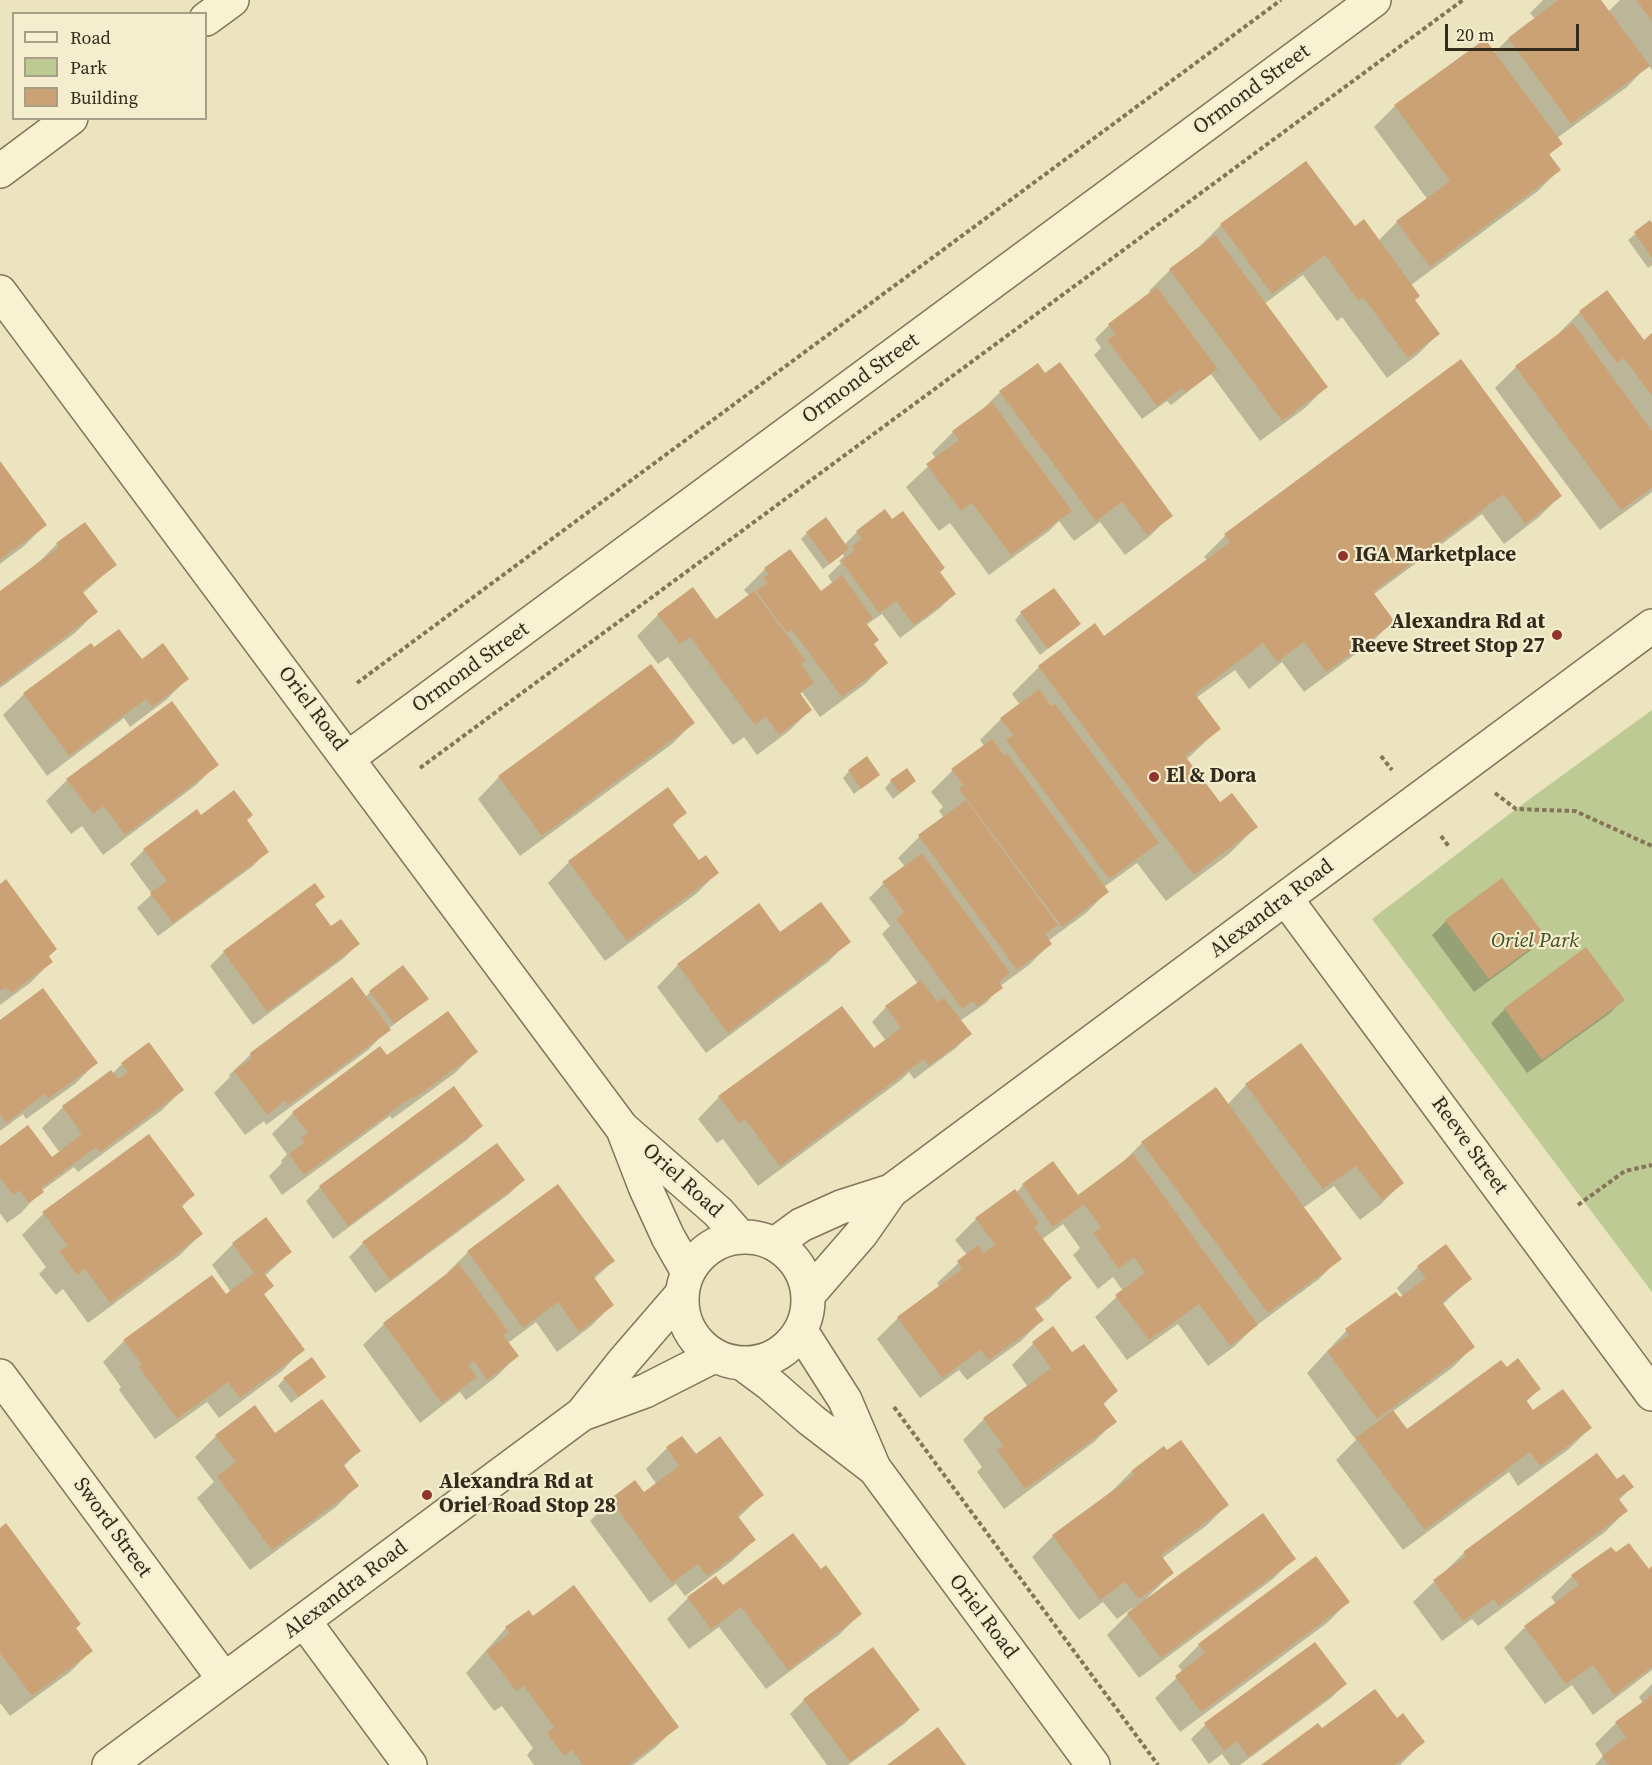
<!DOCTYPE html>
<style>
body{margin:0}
#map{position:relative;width:1652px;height:1765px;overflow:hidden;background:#ece4bf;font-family:"Source Serif 4",serif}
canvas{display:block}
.legend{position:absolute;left:12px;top:12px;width:195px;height:108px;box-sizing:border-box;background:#f4edce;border:2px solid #a79f87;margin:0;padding:8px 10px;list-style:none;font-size:18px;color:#342a1c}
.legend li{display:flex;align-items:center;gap:12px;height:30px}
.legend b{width:30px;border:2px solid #a79f87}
.scale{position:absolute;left:1445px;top:24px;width:134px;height:27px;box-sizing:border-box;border:3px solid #342a1c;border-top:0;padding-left:8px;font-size:18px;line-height:21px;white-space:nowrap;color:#342a1c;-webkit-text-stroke:4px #f4edce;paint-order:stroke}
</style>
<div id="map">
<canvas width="1652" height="1765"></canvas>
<ul class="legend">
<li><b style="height:8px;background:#f8f1d2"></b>Road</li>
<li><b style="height:16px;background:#bdca94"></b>Park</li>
<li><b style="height:16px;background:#caa276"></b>Building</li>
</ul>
<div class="scale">20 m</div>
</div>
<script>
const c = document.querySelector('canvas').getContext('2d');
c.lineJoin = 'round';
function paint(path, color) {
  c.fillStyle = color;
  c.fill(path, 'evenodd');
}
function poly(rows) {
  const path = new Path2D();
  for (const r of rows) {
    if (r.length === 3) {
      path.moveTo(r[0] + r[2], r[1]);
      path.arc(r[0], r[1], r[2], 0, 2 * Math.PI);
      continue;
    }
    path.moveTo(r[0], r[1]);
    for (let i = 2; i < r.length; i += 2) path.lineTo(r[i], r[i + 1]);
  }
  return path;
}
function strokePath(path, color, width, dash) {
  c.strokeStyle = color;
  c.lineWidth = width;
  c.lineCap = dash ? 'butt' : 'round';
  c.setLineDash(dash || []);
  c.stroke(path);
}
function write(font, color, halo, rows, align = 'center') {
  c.font = font + ' "Source Serif 4",serif';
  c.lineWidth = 4.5;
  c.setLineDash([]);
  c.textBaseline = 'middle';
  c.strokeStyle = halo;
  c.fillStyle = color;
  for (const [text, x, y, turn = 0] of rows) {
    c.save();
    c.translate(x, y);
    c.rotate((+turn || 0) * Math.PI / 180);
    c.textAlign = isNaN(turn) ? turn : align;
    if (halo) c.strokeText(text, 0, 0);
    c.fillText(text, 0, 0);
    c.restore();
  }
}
const green = poly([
 [1652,710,1652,1292,1372,919,1516,809]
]);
const shadow = poly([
 [1543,0,1599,0,1608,12,1620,0,1652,0,1652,70,1648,65,1627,87,1557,138,1561,143,1548,156,1559,170,1538,191,1411,285,1413,301,1438,334,1417,355,1387,378,1342,317,1337,321,1303,275,1264,304,1326,387,1305,408,1260,441,1211,374,1171,405,1167,401,1142,419,1094,355,1101,348,1095,339,1109,325,1151,294,1149,291,1170,270,1201,247,1200,246,1221,225,1306,163,1354,228,1378,241,1397,222,1428,200,1374,127,1395,106,1494,53,1508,39,1536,20,1530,13],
 [1650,222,1652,226,1652,265,1648,268,1628,240],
 [1580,312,1643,342,1652,335,1652,492,1600,530,1495,388,1516,367,1560,334,1559,333],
 [1461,361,1560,496,1539,517,1504,544,1482,514,1373,595,1393,621,1372,642,1304,692,1282,662,1249,689,1235,670,1196,698,1219,729,1186,760,1220,805,1256,827,1229,854,1166,901,1137,863,1104,887,1107,892,1086,913,1048,941,1050,944,1029,965,1000,986,987,1002,960,1021,970,1034,956,1048,914,1079,909,1072,901,1080,758,1186,723,1139,717,1143,698,1119,719,1097,874,1051,886,1041,872,1022,886,1007,918,984,882,934,890,926,869,898,883,884,905,867,898,858,919,837,944,818,939,811,943,807,931,792,952,771,985,747,980,740,1001,719,1020,705,1012,694,1039,667,1104,638,1208,561,1204,557,1225,536],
 [1000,392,1171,515,1150,536,1125,555,1100,522,1074,541,1059,521,1049,531,989,575,950,523,939,531,906,487,936,459,932,453,953,432,978,414],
 [0,464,45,525,24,546,0,564],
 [857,532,938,573,954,594,940,608,900,638,882,614,866,625,873,645,886,663,865,684,820,717,802,692,799,695,810,710,789,731,757,755,744,737,733,745,668,657,658,664,637,636,658,615,715,621,749,595,744,590,765,569,821,593,833,584,828,576,841,563,839,561,844,556,843,554,823,569,801,539,807,533,844,545],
 [57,544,115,565,82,594,96,612,75,633,0,688,0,593,36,565],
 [1021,613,1079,624,1040,655,1015,620],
 [94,649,141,661,187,679,166,700,130,727,124,718,47,776,3,715,24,694],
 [650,666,693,723,672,744,520,856,478,799,499,777],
 [172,703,217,764,196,785,103,855,82,826,71,834,46,801,67,780],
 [849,771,878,775,854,794,843,778],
 [891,781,908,787,893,799,885,788],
 [685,812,672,826,699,862,717,873,696,894,605,961,548,883,569,862],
 [201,817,245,821,267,851,253,866,158,936,137,908,152,894,130,864,144,850],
 [0,886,51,962,30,983,0,1005],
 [323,897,315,905,331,928,358,944,344,958,253,1025,210,966,224,952],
 [759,905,780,934,849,941,828,962,706,1053,657,987,678,965],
 [1446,921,1544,937,1530,951,1474,992,1432,935],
 [370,992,427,999,388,1029,368,1050,266,1125,264,1121,245,1135,214,1093,230,1077,229,1075,251,1054,365,997],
 [1623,1000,1609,1014,1527,1073,1491,1023,1505,1009],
 [0,1022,96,1063,75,1084,26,1119,23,1114,0,1131],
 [1300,1046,1402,1183,1381,1204,1360,1220,1334,1186,1303,1208,1340,1258,1319,1279,1253,1328,1235,1346,1208,1366,1178,1324,1127,1360,1095,1317,1123,1291,1113,1277,1098,1289,1073,1255,1080,1248,1063,1224,1041,1240,1070,1278,1049,1299,1034,1310,1042,1320,1021,1341,967,1380,959,1370,920,1398,877,1339,898,1318,940,1287,937,1283,967,1255,955,1240,976,1219,1016,1193,1023,1185,1078,1197,1121,1164,1142,1143,1227,1105,1246,1085],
 [476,1052,455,1073,392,1119,390,1116,282,1195,269,1176,282,1163,281,1161,287,1154,272,1134,293,1113,387,1057],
 [122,1064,182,1090,161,1111,78,1172,74,1167,41,1191,21,1213,7,1223,0,1213,0,1148,52,1159,60,1153,42,1128,63,1107,110,1072,112,1074],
 [453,1088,481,1126,467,1140,333,1239,306,1201,320,1187],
 [524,1180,509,1194,375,1293,349,1257,363,1243],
 [558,1186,613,1261,593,1280,612,1305,591,1326,557,1352,536,1322,508,1343,517,1356,496,1377,466,1400,460,1392,420,1423,363,1345,384,1324,448,1275,447,1273,468,1252],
 [193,1195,181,1208,201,1234,180,1255,88,1323,63,1289,56,1295,39,1274,46,1267,22,1235,43,1214],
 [233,1244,290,1252,265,1276,272,1286,263,1295,303,1349,282,1371,219,1418,207,1402,155,1439,119,1390,121,1387,103,1362,124,1341,231,1292,212,1265],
 [1418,1267,1470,1279,1442,1305,1473,1347,1452,1368,1392,1412,1406,1431,1506,1369,1539,1389,1526,1402,1533,1412,1590,1428,1569,1449,1518,1486,1509,1472,1403,1550,1336,1460,1356,1440,1307,1373,1346,1331,1395,1294,1400,1299,1403,1297,1397,1288],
 [1053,1328,1072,1354,1116,1391,1103,1405,1115,1421,1094,1442,1004,1509,977,1472,982,1467,963,1440,984,1419,1028,1387,1012,1365,1033,1344],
 [284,1379,317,1383,291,1403,278,1386],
 [255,1407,275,1435,359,1451,343,1467,357,1486,336,1507,250,1570,197,1498,214,1482,195,1457,216,1436],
 [682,1438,695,1456,762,1495,738,1518,754,1540,732,1561,685,1596,676,1584,650,1603,590,1521,611,1500,635,1482,644,1495,657,1485,646,1469,667,1448],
 [1164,1448,1227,1505,1206,1526,1161,1559,1172,1573,1146,1599,1147,1600,1294,1558,1273,1579,1139,1678,1107,1635,1133,1609,1132,1608,1117,1619,1103,1602,1079,1620,1032,1557,1053,1536,1110,1493,1131,1472],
 [1616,1481,1632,1487,1618,1501,1626,1511,1605,1532,1478,1626,1472,1619,1442,1641,1413,1602,1464,1553],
 [0,1530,91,1651,70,1672,10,1716,0,1703],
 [1615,1554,1648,1571,1652,1568,1652,1670,1593,1715,1572,1685,1545,1704,1504,1648,1525,1627,1556,1604,1551,1597,1572,1576],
 [820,1571,860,1614,839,1635,766,1689,719,1627,689,1649,667,1619,688,1598,723,1587],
 [1348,1602,1327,1623,1180,1732,1155,1698,1183,1672,1178,1666,1199,1645],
 [532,1618,677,1726,656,1747,633,1765,534,1765,527,1755,533,1748,502,1706,494,1711,466,1673,506,1628],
 [1315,1644,1345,1684,1331,1698,1240,1765,1230,1765,1222,1754,1209,1764,1191,1739,1205,1725],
 [873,1649,918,1710,904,1724,848,1765,827,1765,790,1714,804,1700],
 [1652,1684,1652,1765,1595,1765,1603,1756,1595,1744,1616,1723,1643,1703,1639,1697],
 [1396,1720,1423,1742,1400,1765,1263,1765,1322,1730]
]);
const building = poly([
 [1558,0,1601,0,1650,66,1571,124,1508,38],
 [1636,0,1652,0,1652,21],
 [1485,39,1563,144,1549,154,1561,170,1430,267,1396,221,1450,181,1394,105],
 [1306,161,1355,226,1364,219,1420,296,1415,300,1440,334,1408,358,1363,297,1359,301,1325,255,1272,294,1220,224],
 [1650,220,1652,223,1652,258,1634,232],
 [1215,235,1328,387,1282,421,1169,269],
 [1157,287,1218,369,1186,392,1182,388,1157,406,1107,340,1115,334,1108,324],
 [1607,290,1644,340,1652,333,1652,396,1624,358,1617,363,1579,311],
 [1573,323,1652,431,1652,488,1621,510,1515,366],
 [1461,359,1562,496,1525,524,1504,494,1373,592,1395,622,1326,672,1304,642,1277,662,1263,643,1195,694,1221,729,1185,756,1220,802,1232,793,1258,827,1194,875,1038,666,1095,623,1104,636,1230,542,1224,534],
 [1060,362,1173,516,1147,535,1122,502,1096,521,999,391,1038,363,1045,373],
 [992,402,1072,511,1011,555,972,503,961,511,926,464,959,440,952,431],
 [0,461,47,525,0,560],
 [885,509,892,519,903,511,945,568,940,572,956,594,914,625,896,601,879,613,841,561,855,550,852,546,862,539,856,531],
 [826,517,849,549,830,564,806,532],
 [85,522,117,565,82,591,98,612,0,685,0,591,59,547,56,543],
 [790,549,821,591,842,575,873,618,866,623,879,640,874,644,888,663,842,697,792,630,787,633,756,591,767,583,763,578,769,574,764,568],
 [693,587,716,619,754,591,806,661,801,664,814,683,800,693,812,710,779,735,766,717,755,725,690,637,680,644,657,614],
 [1054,588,1081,624,1048,649,1020,612],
 [119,629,142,659,163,643,189,679,152,707,146,699,69,756,23,693,91,643,94,647],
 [651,664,695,723,542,836,498,776],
 [1039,689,1051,706,1055,704,1159,843,1109,879,1006,740,1013,735,1000,718],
 [172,701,219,765,125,835,104,806,93,814,66,779],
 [992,739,1004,755,1007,753,1109,892,1062,927,959,789,963,785,951,769],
 [867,756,880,775,861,789,848,770],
 [907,768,916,781,900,793,890,780],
 [668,787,687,813,672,824,699,860,706,855,719,873,627,941,568,861],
 [234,790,253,815,247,820,269,852,173,923,150,893,167,881,143,849,197,809,201,815],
 [966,800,1058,925,1045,934,1052,944,1017,970,918,835],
 [922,853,1010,973,999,982,1003,988,977,1007,972,1001,962,1009,896,919,904,912,882,882],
 [1502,878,1546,937,1489,979,1445,920],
 [6,879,57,949,49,956,53,962,11,993,6,987,0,991,0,884],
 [315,883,325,897,315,904,331,926,341,919,360,944,267,1012,223,951],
 [821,902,851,942,728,1033,677,964,759,903,780,932],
 [1586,947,1625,1000,1542,1060,1504,1008],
 [403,965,429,999,394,1024,369,991],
 [352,977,391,1030,288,1105,285,1101,267,1115,234,1071,252,1058,250,1053],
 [921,980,938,1002,944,998,972,1034,929,1066,924,1059,780,1166,745,1119,739,1123,718,1096,842,1006,874,1048,901,1028,885,1006],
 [43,988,98,1063,48,1099,45,1094,6,1123,0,1114,0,1020],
 [448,1011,478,1052,413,1099,412,1097,304,1175,289,1154,304,1143,301,1138,308,1133,292,1112,380,1046,387,1055],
 [149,1042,184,1090,100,1152,96,1147,41,1188,44,1192,29,1203,19,1190,13,1195,0,1178,0,1146,28,1125,52,1157,82,1134,62,1106,111,1070,118,1079,128,1072,121,1063],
 [1301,1043,1404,1183,1382,1200,1356,1166,1323,1189,1245,1084],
 [454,1086,483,1126,348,1226,319,1186],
 [1216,1087,1342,1259,1268,1313,1141,1142],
 [149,1134,195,1195,181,1205,203,1234,110,1303,85,1269,77,1275,59,1251,68,1246,42,1212],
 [497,1143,525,1180,390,1280,362,1242],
 [1133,1154,1258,1325,1230,1346,1199,1304,1149,1340,1115,1295,1145,1273,1134,1257,1119,1269,1093,1233,1101,1227,1084,1204,1053,1227,1022,1184,1053,1161,1078,1195],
 [558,1184,615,1261,593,1276,614,1305,579,1332,558,1302,523,1328,467,1251],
 [1015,1189,1039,1223,1034,1227,1072,1278,1034,1307,1044,1320,989,1360,980,1350,942,1378,897,1317,962,1269,957,1261,978,1245,984,1253,995,1244,975,1218],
 [266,1217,292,1252,264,1273,274,1286,264,1294,305,1350,240,1398,228,1382,177,1419,139,1367,142,1365,123,1340,212,1275,226,1294,254,1273,232,1243],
 [1446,1244,1472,1279,1442,1302,1475,1347,1377,1419,1327,1351,1349,1335,1345,1329,1396,1292,1400,1297,1426,1278,1417,1266],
 [459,1264,508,1331,503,1335,519,1356,487,1380,474,1361,468,1365,477,1377,442,1403,383,1323],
 [1053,1326,1072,1352,1084,1344,1118,1391,1103,1403,1117,1422,1025,1489,997,1450,1003,1446,983,1418,1051,1368,1032,1342],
 [312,1357,326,1377,299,1397,283,1378],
 [1518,1358,1541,1389,1526,1400,1533,1410,1563,1389,1592,1428,1540,1466,1530,1452,1425,1530,1356,1438,1393,1410,1407,1429,1501,1360,1507,1367],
 [322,1399,361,1451,343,1464,359,1486,272,1550,217,1476,236,1462,215,1435,255,1405,275,1433],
 [682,1436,696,1454,720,1436,764,1495,737,1515,756,1540,707,1576,698,1564,672,1583,610,1499,635,1480,644,1492,679,1466,666,1447],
 [1181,1440,1229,1505,1161,1555,1174,1573,1139,1599,1125,1582,1100,1600,1052,1535,1134,1475,1131,1471,1164,1446,1167,1450],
 [1597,1453,1617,1479,1624,1474,1634,1487,1618,1498,1628,1511,1499,1606,1494,1599,1463,1621,1433,1580,1466,1556,1463,1552],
 [1263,1513,1296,1559,1161,1658,1127,1613],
 [6,1523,81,1624,76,1628,93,1651,32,1696,0,1653,0,1528],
 [793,1533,821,1569,826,1565,862,1614,788,1670,741,1607,711,1629,687,1597,716,1576,723,1585],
 [1629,1543,1649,1569,1652,1566,1652,1667,1614,1695,1593,1665,1566,1684,1524,1626,1579,1585,1571,1575,1611,1547,1616,1552],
 [1316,1556,1350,1602,1201,1712,1175,1676,1205,1653,1198,1644],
 [574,1585,679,1727,628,1765,583,1765,572,1750,564,1756,547,1733,554,1727,524,1686,516,1691,486,1651,510,1633,505,1627,529,1610,533,1616],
 [1315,1642,1347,1684,1248,1757,1237,1741,1224,1751,1204,1723],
 [873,1647,920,1710,850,1762,803,1699],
 [1375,1689,1397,1718,1403,1713,1425,1742,1395,1765,1261,1765,1318,1723,1322,1728],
 [1652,1695,1652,1765,1609,1765,1602,1756,1626,1737,1615,1722],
 [938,1727,966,1765,887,1765]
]);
const path = poly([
 [357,683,1281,0],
 [1381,756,1392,770],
 [420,768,1463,0],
 [1495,793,1516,809,1575,811,1652,846],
 [1441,836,1450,848],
 [1578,1205,1625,1171,1652,1165],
 [894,1407,1158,1765]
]);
const minor = poly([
 [206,19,232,0],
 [0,171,71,118],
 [348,758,1374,0],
 [1286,899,1652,1394],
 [0,1376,224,1679],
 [304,1621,410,1765]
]);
const tertiary = poly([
 [0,292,622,1128,718,1212,740,1237],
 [624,1132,646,1189,668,1237,688,1272],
 [745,1300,63],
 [775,1244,801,1225,841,1207,891,1191,1652,626],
 [809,1294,861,1234,891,1191],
 [801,1331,845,1400,874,1468,1093,1765],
 [743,1364,770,1384,811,1420,872,1467],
 [582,1414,645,1391,714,1356],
 [109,1765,582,1414,624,1361,681,1295]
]);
const markers = [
 [1343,556,6,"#91352a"],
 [1557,635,6,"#91352a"],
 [1154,777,6,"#91352a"],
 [427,1495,6,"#91352a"]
];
const streetNames = [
 ["Ormond Street",1252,90,-36],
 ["Ormond Street",861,379,-36],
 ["Ormond Street",471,668,-36],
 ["Oriel Road",312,709,53],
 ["Alexandra Road",1272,909,-37],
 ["Reeve Street",1469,1146,54],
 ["Oriel Road",682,1181,42],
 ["Sword Street",112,1528,54],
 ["Alexandra Road",346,1590,-37],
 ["Oriel Road",983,1617,53]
];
const poiNames = [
 ["IGA Marketplace",1355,556],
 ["Alexandra Rd at",1545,623,"right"],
 ["Reeve Street Stop 27",1545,647,"right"],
 ["El & Dora",1166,777],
 ["Alexandra Rd at",439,1483],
 ["Oriel Road Stop 28",439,1507]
];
const parkNames = [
 ["Oriel Park",1535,942]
];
paint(green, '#bdca94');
paint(shadow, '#0003');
paint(building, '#caa276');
strokePath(minor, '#847558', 36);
strokePath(tertiary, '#847558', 36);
strokePath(path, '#847558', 4, [4.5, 3]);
strokePath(minor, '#f8f1d2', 33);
strokePath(tertiary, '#f8f1d2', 33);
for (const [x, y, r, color] of markers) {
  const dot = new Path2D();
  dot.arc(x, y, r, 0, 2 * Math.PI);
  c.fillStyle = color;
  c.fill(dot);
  strokePath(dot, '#f4edce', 2);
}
write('21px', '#342a1c', '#f4edce', streetNames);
write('bold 21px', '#342a1c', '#f4edce', poiNames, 'left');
write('italic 21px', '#405023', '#f4edce', parkNames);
</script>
